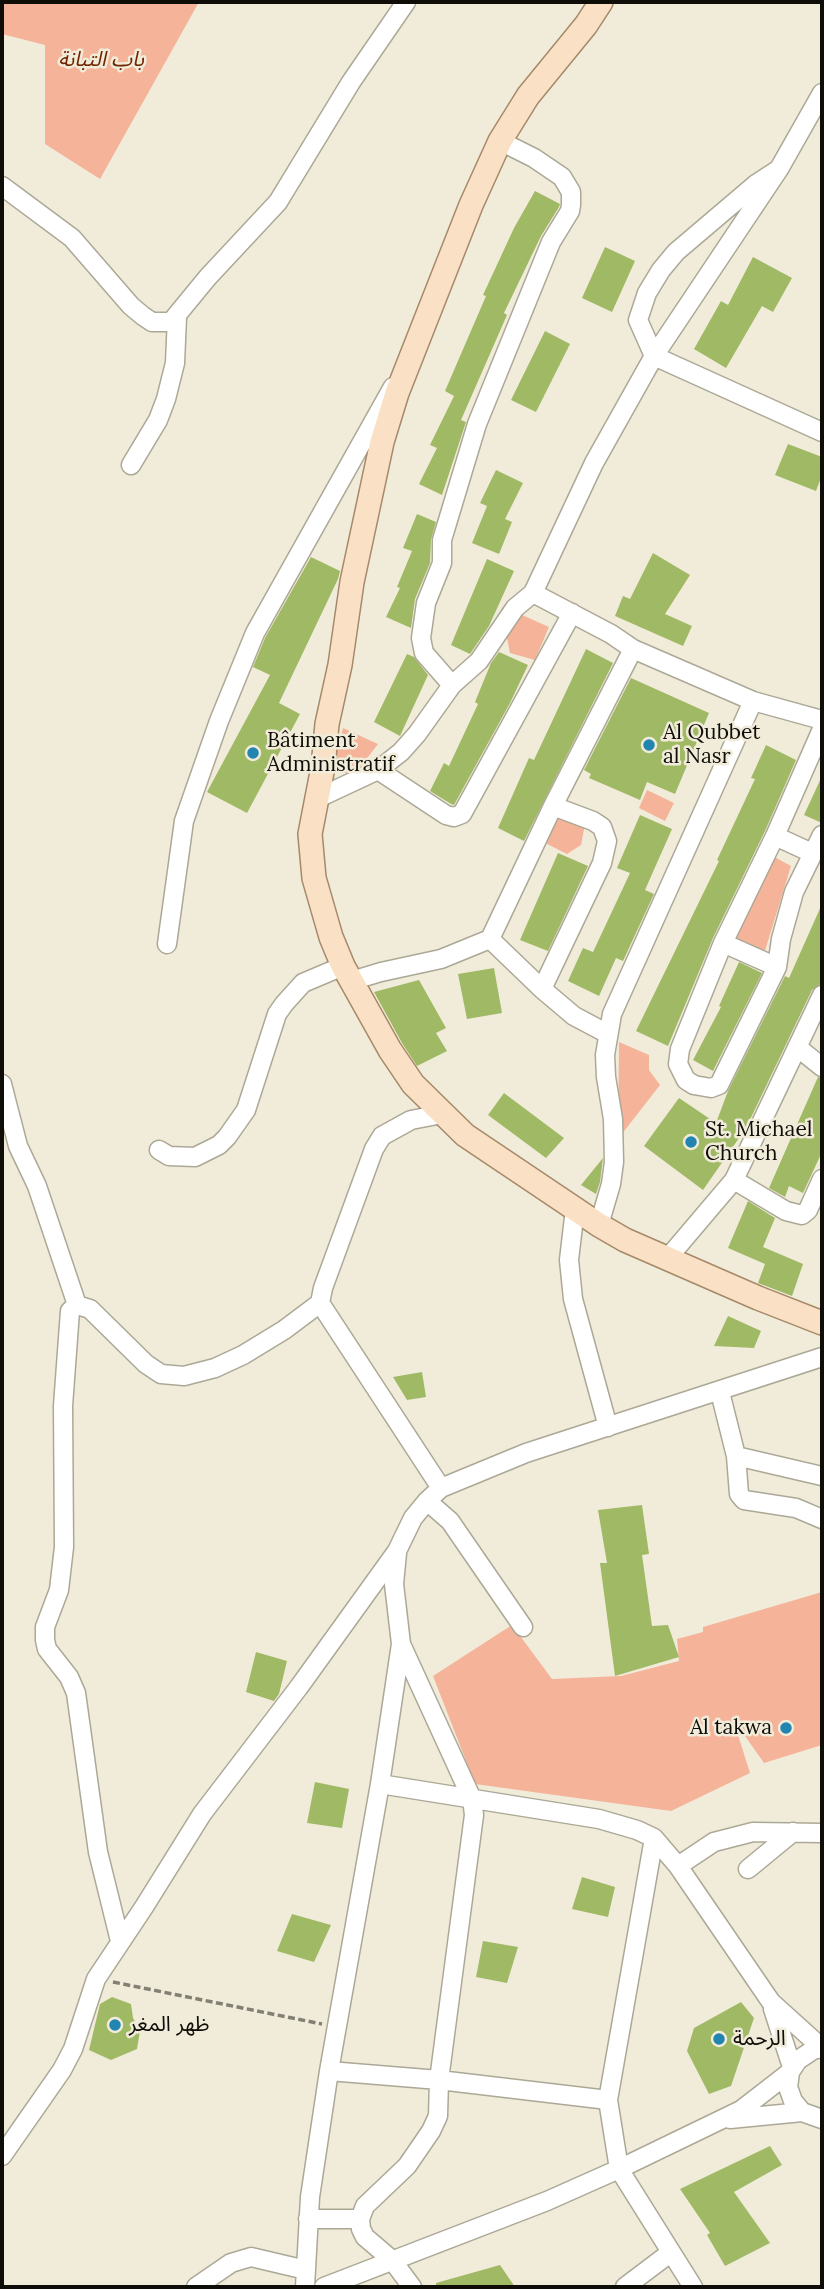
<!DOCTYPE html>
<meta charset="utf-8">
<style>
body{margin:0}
#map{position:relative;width:824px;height:2289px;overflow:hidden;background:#f1ecda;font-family:Lora,serif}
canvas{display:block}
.frame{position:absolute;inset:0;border:4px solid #0e0d07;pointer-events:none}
</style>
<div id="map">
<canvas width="824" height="2289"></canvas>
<div class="frame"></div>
</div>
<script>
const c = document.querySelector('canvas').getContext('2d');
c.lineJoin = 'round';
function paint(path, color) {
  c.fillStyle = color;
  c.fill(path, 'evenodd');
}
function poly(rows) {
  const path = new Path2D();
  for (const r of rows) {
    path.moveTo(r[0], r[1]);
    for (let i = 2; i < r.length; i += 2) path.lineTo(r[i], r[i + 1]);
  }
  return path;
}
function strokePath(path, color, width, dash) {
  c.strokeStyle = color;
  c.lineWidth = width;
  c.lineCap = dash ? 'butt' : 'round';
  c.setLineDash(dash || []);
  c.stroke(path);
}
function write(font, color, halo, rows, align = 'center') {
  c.font = font + ' Lora,"Noto Sans Arabic",serif';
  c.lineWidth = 5;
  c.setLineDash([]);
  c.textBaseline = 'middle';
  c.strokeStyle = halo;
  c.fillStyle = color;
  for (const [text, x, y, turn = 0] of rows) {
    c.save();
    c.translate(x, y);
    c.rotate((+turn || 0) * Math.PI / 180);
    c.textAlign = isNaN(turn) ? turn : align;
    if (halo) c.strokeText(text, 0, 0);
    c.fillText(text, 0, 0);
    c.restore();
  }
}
const green = poly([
 [2,2,199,2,100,179,45,144,45,45,2,34],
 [522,615,549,627,535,660,510,653,506,633],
 [343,728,378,744,354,775,332,769],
 [647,790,674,803,665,821,639,808],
 [554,810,585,824,581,845,567,854,539,840],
 [769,854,791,866,764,954,729,938],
 [619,1042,649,1055,649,1070,660,1085,618,1139],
 [822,1592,822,1745,764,1763,733,1719,750,1773,671,1811,475,1784,433,1676,512,1625,552,1679,621,1676,679,1661,677,1639,703,1632,703,1627]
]);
const building = poly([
 [535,191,560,204,559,207,541,236,504,313,507,315,461,420,466,422,442,495,419,484,437,448,430,445,454,396,445,391,486,296,483,295,514,228],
 [605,247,635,261,612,312,582,298],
 [753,257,792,278,773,312,762,306,726,368,694,349,721,301,728,305],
 [545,331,570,344,536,412,511,400],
 [788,444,822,457,822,475,816,491,775,475],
 [496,470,523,483,505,519,512,522,499,554,472,543,487,506,480,503],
 [417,514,436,522,431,540,430,563,415,599,411,628,386,617,400,588,397,587,412,551,403,548],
 [653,553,690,575,665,614,692,626,683,646,615,616,623,596,630,599],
 [311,557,340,571,338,579,279,703,300,714,247,813,207,792,270,675,253,667,265,638],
 [487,559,514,571,489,626,470,654,451,645],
 [586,649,613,663,524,841,498,828,529,758,534,760],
 [499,652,528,665,510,703,454,805,451,804,430,791,444,763,449,766,478,704,475,702,491,663],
 [407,654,414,657,428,675,400,736,374,722],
 [631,678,709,713,675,794,647,782,640,800,589,778,591,774,584,770],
 [766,745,796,760,765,831,713,938,668,1046,636,1031,719,861,717,860,755,779,751,778],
 [822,776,822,823,804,815],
 [640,815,672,829,645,890,654,894,623,961,616,958,599,996,568,981,583,948,593,952,630,873,617,868],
 [558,853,588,866,548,951,520,940],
 [822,904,822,983,812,990,746,1128,703,1190,644,1146,679,1098,716,1123,728,1091,785,976,789,978],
 [739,962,762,973,713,1071,693,1060,721,1007,719,1006],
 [494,968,502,1013,467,1019,458,974],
 [419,980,446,1028,436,1033,447,1051,417,1066,402,1043,374,992],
 [818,1077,822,1078,822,1152,803,1193,789,1186,785,1197,769,1188],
 [504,1093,564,1138,546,1158,488,1115],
 [603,1158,600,1182,596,1194,581,1185],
 [748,1201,775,1218,763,1247,803,1264,792,1296,758,1283,765,1264,728,1248],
 [728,1316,761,1331,754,1348,714,1346],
 [422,1372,426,1397,407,1400,393,1377],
 [642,1505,649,1554,642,1555,652,1626,668,1625,679,1657,615,1676,600,1563,607,1563,598,1510],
 [256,1652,287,1661,279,1694,274,1701,246,1692],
 [315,1782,349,1789,342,1828,307,1823],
 [582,1877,615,1887,608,1917,572,1909],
 [292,1914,331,1925,314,1962,277,1951],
 [483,1941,518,1947,507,1983,476,1977],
 [112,1997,131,2004,133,2018,140,2031,137,2049,111,2060,89,2050,100,2004],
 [741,2002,754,2018,731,2086,709,2094,687,2051,694,2028],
 [770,2146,782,2165,734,2192,770,2243,725,2266,707,2235,710,2233,680,2189],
 [500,2265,515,2287,436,2287,436,2283]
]);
const path = poly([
 [113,1982,322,2024]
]);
const minor = poly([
 [822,93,779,169,654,356,822,432],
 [2,186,72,238,131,306,143,316,152,322,171,322,208,277,278,202,351,82,406,2],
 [131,465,158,420,166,399,175,363,177,317],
 [533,593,611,634,633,649,753,701,822,720],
 [452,685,424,653,421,638,426,603,442,563,442,540,477,424,551,242,570,211,571,205,571,192,562,177,534,158,500,141],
 [822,729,775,836,723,943,680,1049,678,1064,686,1080,694,1085,711,1088,719,1085,777,967,781,939,794,892,822,835],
 [378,770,446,815,454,817,462,814,572,613],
 [316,799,378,770,401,752,417,734,452,685,479,661,515,608,533,593,594,463,654,356,638,320,647,293,661,270,676,252,756,184,779,169],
 [775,836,812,853],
 [490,939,553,806,633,649],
 [723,943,777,967],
 [167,944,184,821,219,721,255,633,393,387],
 [351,981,381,972,441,959,490,939,542,989,574,1016,608,1034],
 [542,989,602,863,607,841,602,827,593,821,553,806],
 [822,995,734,1180,786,1211,802,1215,808,1210,822,1179],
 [797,1047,822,1067],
 [2,1084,18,1146,37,1186,77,1305],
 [159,1150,169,1156,195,1157,219,1145,227,1137,246,1110,277,1014,284,1004,303,983,343,966],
 [575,1209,569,1260,573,1299,608,1427],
 [599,1225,611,1184,614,1162,613,1119,606,1077,605,1055,612,1014,753,701],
 [667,1259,734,1180],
 [720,1392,736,1456,822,1476],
 [736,1456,739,1494,744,1500,796,1508,822,1519],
 [441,1488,320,1303,323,1288,374,1149,382,1136,411,1120,442,1114],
 [427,1501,450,1521,523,1627],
 [401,1644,472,1799,474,1815,439,2080,438,2116,431,2131,407,2166,365,2206,360,2219,361,2229,365,2237,392,2260,412,2287],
 [380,1784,599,1819,637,1830,654,1838,678,1866,771,2002,822,2048],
 [678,1866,714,1842,753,1832,822,1833],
 [748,1869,793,1832],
 [120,1941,98,1852,76,1693,69,1677,47,1649,45,1640,45,1627,59,1590,64,1547,63,1406,70,1311,77,1305,90,1309,146,1364,161,1374,184,1376,215,1368,243,1355,284,1330,320,1303],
 [773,2009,792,2067],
 [822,2048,813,2050,798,2060,790,2072,788,2087,793,2101,802,2112,822,2119],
 [329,2071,439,2080,608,2100,619,2169,693,2287],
 [608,2100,654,1838],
 [730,2119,802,2112],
 [2,2156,62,2070,73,2049,96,1979,144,1907,202,1814,299,1687,397,1551,413,1518,427,1501,441,1488,526,1453,822,1357],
 [308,2219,360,2219],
 [196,2287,231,2263,251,2257,306,2270],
 [305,2287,310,2197,329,2071,380,1784,401,1644,394,1584,397,1553],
 [324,2287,547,2201,619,2169,741,2110,790,2072],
 [625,2287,670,2253]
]);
const major = poly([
 [601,2,586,25,528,96,500,141,471,205,397,393,382,442,352,582,340,665,327,724,323,767,310,834,314,878,331,937,343,966,390,1050,413,1084,465,1135,599,1225,625,1240,758,1298,822,1323]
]);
const markers = [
 [649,745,7,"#2285af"],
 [253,753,7,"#2285af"],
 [691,1142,7,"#2285af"],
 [786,1728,7,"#2285af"],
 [115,2025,7,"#2285af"],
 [719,2039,7,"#2285af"]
];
const parkNames = [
 ["باب التبانة",101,60]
];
const poiNames = [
 ["Al Qubbet",663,733],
 ["al Nasr",663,757],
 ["Bâtiment",267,741],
 ["Administratif",267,765],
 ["St. Michael",705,1130],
 ["Church",705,1154],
 ["Al takwa",772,1728,"right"],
 ["ظهر المغر",129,2025],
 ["الرحمة",733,2039]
];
paint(green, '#f5b39a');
paint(building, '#a0b965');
strokePath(minor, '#aca896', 21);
strokePath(major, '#a58968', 26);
strokePath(path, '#827f73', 3.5, [7, 3.5]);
strokePath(minor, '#fff', 18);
strokePath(major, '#fae0c4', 23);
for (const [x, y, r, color] of markers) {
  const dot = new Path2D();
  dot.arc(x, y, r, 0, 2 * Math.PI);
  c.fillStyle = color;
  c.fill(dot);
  strokePath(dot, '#f1ecda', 2.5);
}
write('italic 21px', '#722601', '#f1ecda', parkNames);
write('21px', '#0e0d07', '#f1ecda', poiNames, 'left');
</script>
